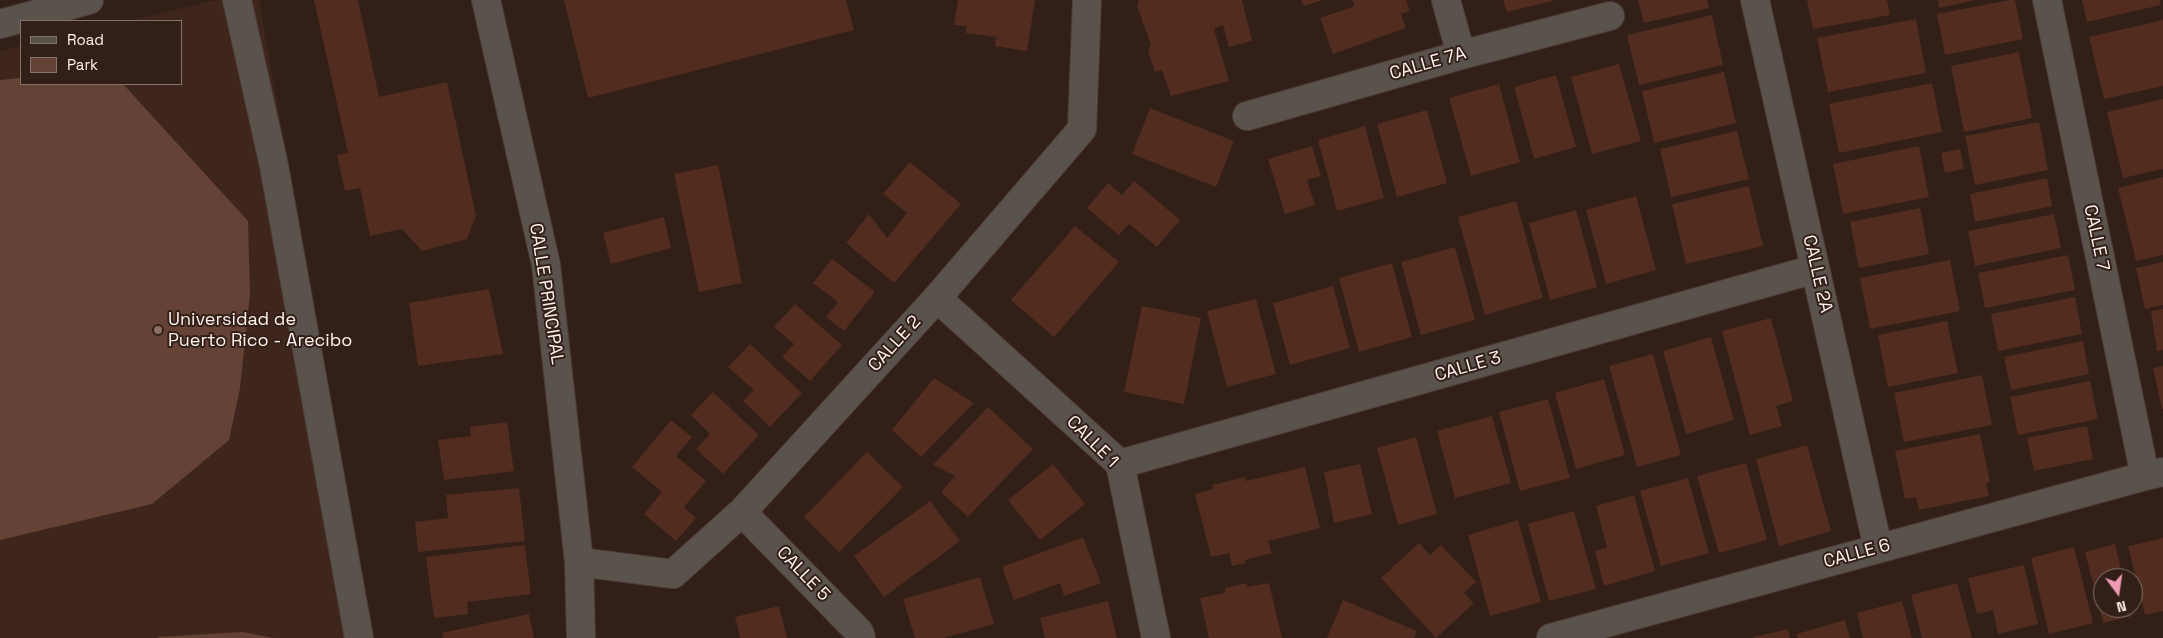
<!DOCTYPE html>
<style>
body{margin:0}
#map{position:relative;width:2163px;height:638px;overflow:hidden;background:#321f18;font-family:"Space Grotesk",sans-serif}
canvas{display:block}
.legend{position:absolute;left:20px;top:20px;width:162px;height:65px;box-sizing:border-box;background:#321f18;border:1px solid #84736d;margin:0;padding:6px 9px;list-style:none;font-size:15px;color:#fff1ed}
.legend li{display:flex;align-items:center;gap:10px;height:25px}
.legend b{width:25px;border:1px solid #84736d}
.north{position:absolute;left:2093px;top:568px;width:50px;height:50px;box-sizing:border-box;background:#321f18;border:1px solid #84736d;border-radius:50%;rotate:166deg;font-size:14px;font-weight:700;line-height:20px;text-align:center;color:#fff1ed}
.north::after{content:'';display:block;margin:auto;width:18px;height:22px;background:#f09ab4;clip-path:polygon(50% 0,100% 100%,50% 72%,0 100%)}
</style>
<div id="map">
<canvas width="2163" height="638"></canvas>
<ul class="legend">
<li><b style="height:6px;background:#59534c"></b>Road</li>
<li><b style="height:14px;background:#644236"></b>Park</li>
</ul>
<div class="north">N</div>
</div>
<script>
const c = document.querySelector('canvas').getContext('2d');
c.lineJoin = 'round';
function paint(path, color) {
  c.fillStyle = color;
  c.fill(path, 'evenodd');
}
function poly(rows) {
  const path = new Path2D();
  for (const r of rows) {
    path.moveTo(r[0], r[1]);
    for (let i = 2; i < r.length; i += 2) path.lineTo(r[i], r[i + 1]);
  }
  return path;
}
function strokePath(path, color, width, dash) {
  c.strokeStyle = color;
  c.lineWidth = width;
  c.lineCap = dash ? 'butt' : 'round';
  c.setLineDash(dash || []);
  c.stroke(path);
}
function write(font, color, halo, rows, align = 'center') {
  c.font = font + ' "Space Grotesk",sans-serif';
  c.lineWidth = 4;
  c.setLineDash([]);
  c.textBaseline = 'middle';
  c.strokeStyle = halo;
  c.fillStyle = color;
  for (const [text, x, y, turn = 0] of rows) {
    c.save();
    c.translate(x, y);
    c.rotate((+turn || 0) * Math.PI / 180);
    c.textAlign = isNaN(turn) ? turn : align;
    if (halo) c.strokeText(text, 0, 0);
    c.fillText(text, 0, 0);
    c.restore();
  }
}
const built = poly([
 [217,0,259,0,360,576,373,638,0,638,0,51,21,46,21,84,181,84,181,21,127,21]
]);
const green = poly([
 [21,78,21,84,123,84,248,221,250,294,240,388,229,440,152,504,0,540,0,80],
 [243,632,273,638,157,638,158,637]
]);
const building = poly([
 [314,0,358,0,379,97,447,82,476,216,467,239,422,251,402,229,370,236,360,188,345,191,337,155,348,153],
 [564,0,846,0,854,30,588,98],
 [958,0,1035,0,1027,51,995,46,996,37,966,33,966,26,954,25],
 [1139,0,1242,0,1252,41,1229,47,1223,25,1214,29,1229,81,1171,96,1162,70,1155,72,1148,51,1151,45,1137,6],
 [1301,0,1322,0,1304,6],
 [1352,0,1406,0,1410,11,1401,14,1406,28,1333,54,1320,18,1355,6],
 [1503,0,1552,0,1552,1,1507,12],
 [1638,0,1707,0,1709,8,1644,23],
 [1807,0,1887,0,1890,15,1813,29],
 [1938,0,1972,0,1972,1,1939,8],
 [2010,0,2015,0,2023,39,1945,55,1937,14],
 [2082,0,2160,0,2161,5,2087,22],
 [1712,15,1723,65,1639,85,1627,35],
 [1916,19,1926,73,1828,92,1817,38],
 [2163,20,2163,86,2104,99,2089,37],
 [2019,52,2032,118,1964,132,1951,66],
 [1619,64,1641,141,1592,154,1571,77],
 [1724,72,1736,123,1654,143,1642,91],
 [1556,75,1576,147,1534,159,1514,87],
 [1932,83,1942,132,1839,153,1829,104],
 [1499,84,1520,162,1471,176,1449,98],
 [2163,99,2163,169,2123,178,2107,112],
 [1150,108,1234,141,1216,187,1132,154],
 [1427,110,1447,183,1397,197,1377,124],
 [2039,122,2048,170,1975,185,1965,136],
 [1365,126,1384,198,1337,211,1318,140],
 [1737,131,1749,179,1671,197,1660,149],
 [1312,146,1321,176,1307,180,1315,205,1285,214,1268,159],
 [1919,146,1929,197,1843,214,1833,164],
 [1960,149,1964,169,1945,173,1941,153],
 [910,162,961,204,894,283,846,243,869,214,887,238,907,213,883,194],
 [718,165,742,283,699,292,674,174],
 [2163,177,2163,255,2136,261,2118,188],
 [2047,178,2052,206,1975,222,1970,194],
 [1134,181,1180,220,1157,247,1129,224,1119,235,1087,208,1108,183,1122,195],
 [1749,186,1763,246,1686,264,1672,204],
 [1636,196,1656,270,1606,284,1586,210],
 [1516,201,1543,298,1485,315,1458,217],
 [1920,208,1929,254,1859,268,1850,222],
 [1576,210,1597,287,1550,300,1529,223],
 [2054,214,2061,248,1975,266,1968,231],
 [664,217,671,248,611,264,603,233],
 [1075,226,1119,262,1054,337,1011,300],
 [1455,247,1475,320,1421,335,1401,262],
 [2068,255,2075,290,1985,308,1978,273],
 [832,259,875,292,844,331,826,317,838,302,813,283],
 [1950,260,1960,311,1870,329,1860,278],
 [2163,262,2163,305,2145,309,2136,268],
 [1392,263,1412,337,1359,352,1339,278],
 [1333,286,1350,348,1290,365,1273,303],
 [489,289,503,354,418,366,409,303],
 [2075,297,2082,334,1998,351,1991,314],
 [1256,299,1276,374,1227,387,1207,311],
 [795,304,842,345,810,381,782,357,794,344,774,327],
 [1142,306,1201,318,1184,404,1124,392],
 [2163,309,2163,350,2157,351,2151,311],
 [1771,318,1793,401,1776,406,1782,426,1750,435,1722,331],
 [1947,321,1958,373,1888,387,1878,335],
 [1711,337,1734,420,1686,434,1663,351],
 [2083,341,2089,374,2011,390,2004,357],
 [750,344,802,393,770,427,743,401,754,390,728,367],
 [1653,354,1681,455,1637,467,1609,366],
 [2163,366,2163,409,2162,409,2153,368],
 [1982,375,1992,425,1904,442,1894,393],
 [934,378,974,403,921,457,892,430],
 [1604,379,1625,455,1576,469,1555,393],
 [2090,381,2098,419,2018,435,2010,397],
 [713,392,759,435,723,474,696,449,710,434,691,415],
 [1548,399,1570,478,1520,491,1499,412],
 [988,407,1033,449,968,517,941,492,955,476,933,465],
 [1492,416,1511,483,1455,498,1437,431],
 [671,420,692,437,676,456,706,481,684,507,696,518,676,541,644,514,662,492,632,467],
 [507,422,514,471,444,480,438,440,471,436,470,427],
 [2087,426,2093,459,2034,471,2027,438],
 [1980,434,1990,482,1986,483,1989,496,1919,510,1916,497,1905,499,1895,451],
 [1416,437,1437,514,1398,525,1377,448],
 [1807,445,1831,531,1779,546,1756,459],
 [867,452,903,487,839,552,804,517],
 [1746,463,1767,540,1719,553,1697,476],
 [1053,464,1085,504,1040,540,1008,500],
 [1360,464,1372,514,1334,523,1324,472],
 [1305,467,1320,528,1268,541,1272,553,1245,560,1245,563,1232,566,1229,553,1211,557,1195,494,1213,489,1212,485,1245,477,1246,481],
 [1688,478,1709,553,1661,566,1640,491],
 [519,488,525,541,418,552,415,522,448,518,446,495],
 [1634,495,1655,571,1604,586,1595,551,1607,548,1596,506],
 [930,501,960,541,884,597,854,556],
 [1574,511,1596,589,1549,601,1528,524],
 [1518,520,1541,602,1490,616,1468,535],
 [1083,537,1101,583,1064,596,1060,583,1014,600,1002,567],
 [2163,538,2163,611,2145,615,2128,546],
 [1419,543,1430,555,1441,545,1476,582,1464,593,1474,603,1436,638,1381,578],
 [2115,544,2123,578,2103,578,2103,608,2130,608,2132,616,2103,623,2085,552],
 [525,545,531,594,467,602,468,614,434,618,426,557],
 [2074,547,2093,623,2049,634,2031,558],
 [2024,565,2038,624,1998,634,1993,610,1977,614,1968,578],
 [980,577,994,624,944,638,915,638,903,599],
 [1246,583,1247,587,1269,583,1282,638,1209,638,1200,598,1225,593,1225,588],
 [1957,583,1972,638,1922,638,1911,595],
 [1343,600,1417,631,1414,638,1327,638],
 [1108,601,1117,638,1045,638,1040,618],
 [1902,601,1912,638,1863,638,1857,613],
 [779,606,787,638,740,638,735,617],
 [529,614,534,638,443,638,442,633],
 [1845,620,1850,638,1798,638,1797,634],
 [1788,629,1790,638,1754,638,1754,637]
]);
const minor = poly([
 [237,0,274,166,359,638],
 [486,0,546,265,579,562,581,638],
 [1446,0,1461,55],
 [1755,0,1878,548],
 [2047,0,2145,476],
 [1247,116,1461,55,1610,16],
 [937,298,1120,464,1156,638],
 [1120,464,1815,269],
 [742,512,859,632,861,638],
 [579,562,673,574,742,512,937,298,1082,129,1087,0],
 [1551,638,2145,476,2163,472]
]);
const tertiary = poly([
 [0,24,89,0]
]);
const markers = [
 [158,330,5,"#8d6e63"]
];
const streetNames = [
 ["CALLE 7A",1428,64,-16],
 ["CALLE 7",2096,238,78],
 ["CALLE 2A",1817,274,77],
 ["CALLE PRINCIPAL",546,294,81],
 ["CALLE 2",895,344,-48],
 ["CALLE 3",1468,367,-16],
 ["CALLE 1",1092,442,45],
 ["CALLE 6",1857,554,-15],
 ["CALLE 5",803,574,46]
];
const poiNames = [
 ["Universidad de",168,320],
 ["Puerto Rico - Arecibo",168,341]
];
paint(built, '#3f261d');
paint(green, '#644236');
paint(building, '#512c1f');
strokePath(minor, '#4f3c36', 30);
strokePath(tertiary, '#4f3c36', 30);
strokePath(minor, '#59534c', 28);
strokePath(tertiary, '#59534c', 28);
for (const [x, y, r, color] of markers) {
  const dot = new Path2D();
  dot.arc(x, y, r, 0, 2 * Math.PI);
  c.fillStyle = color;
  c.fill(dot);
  strokePath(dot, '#321f18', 2);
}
write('18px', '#fff1ed', '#321f18', streetNames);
write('18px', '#fff1ed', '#321f18', poiNames, 'left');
</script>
